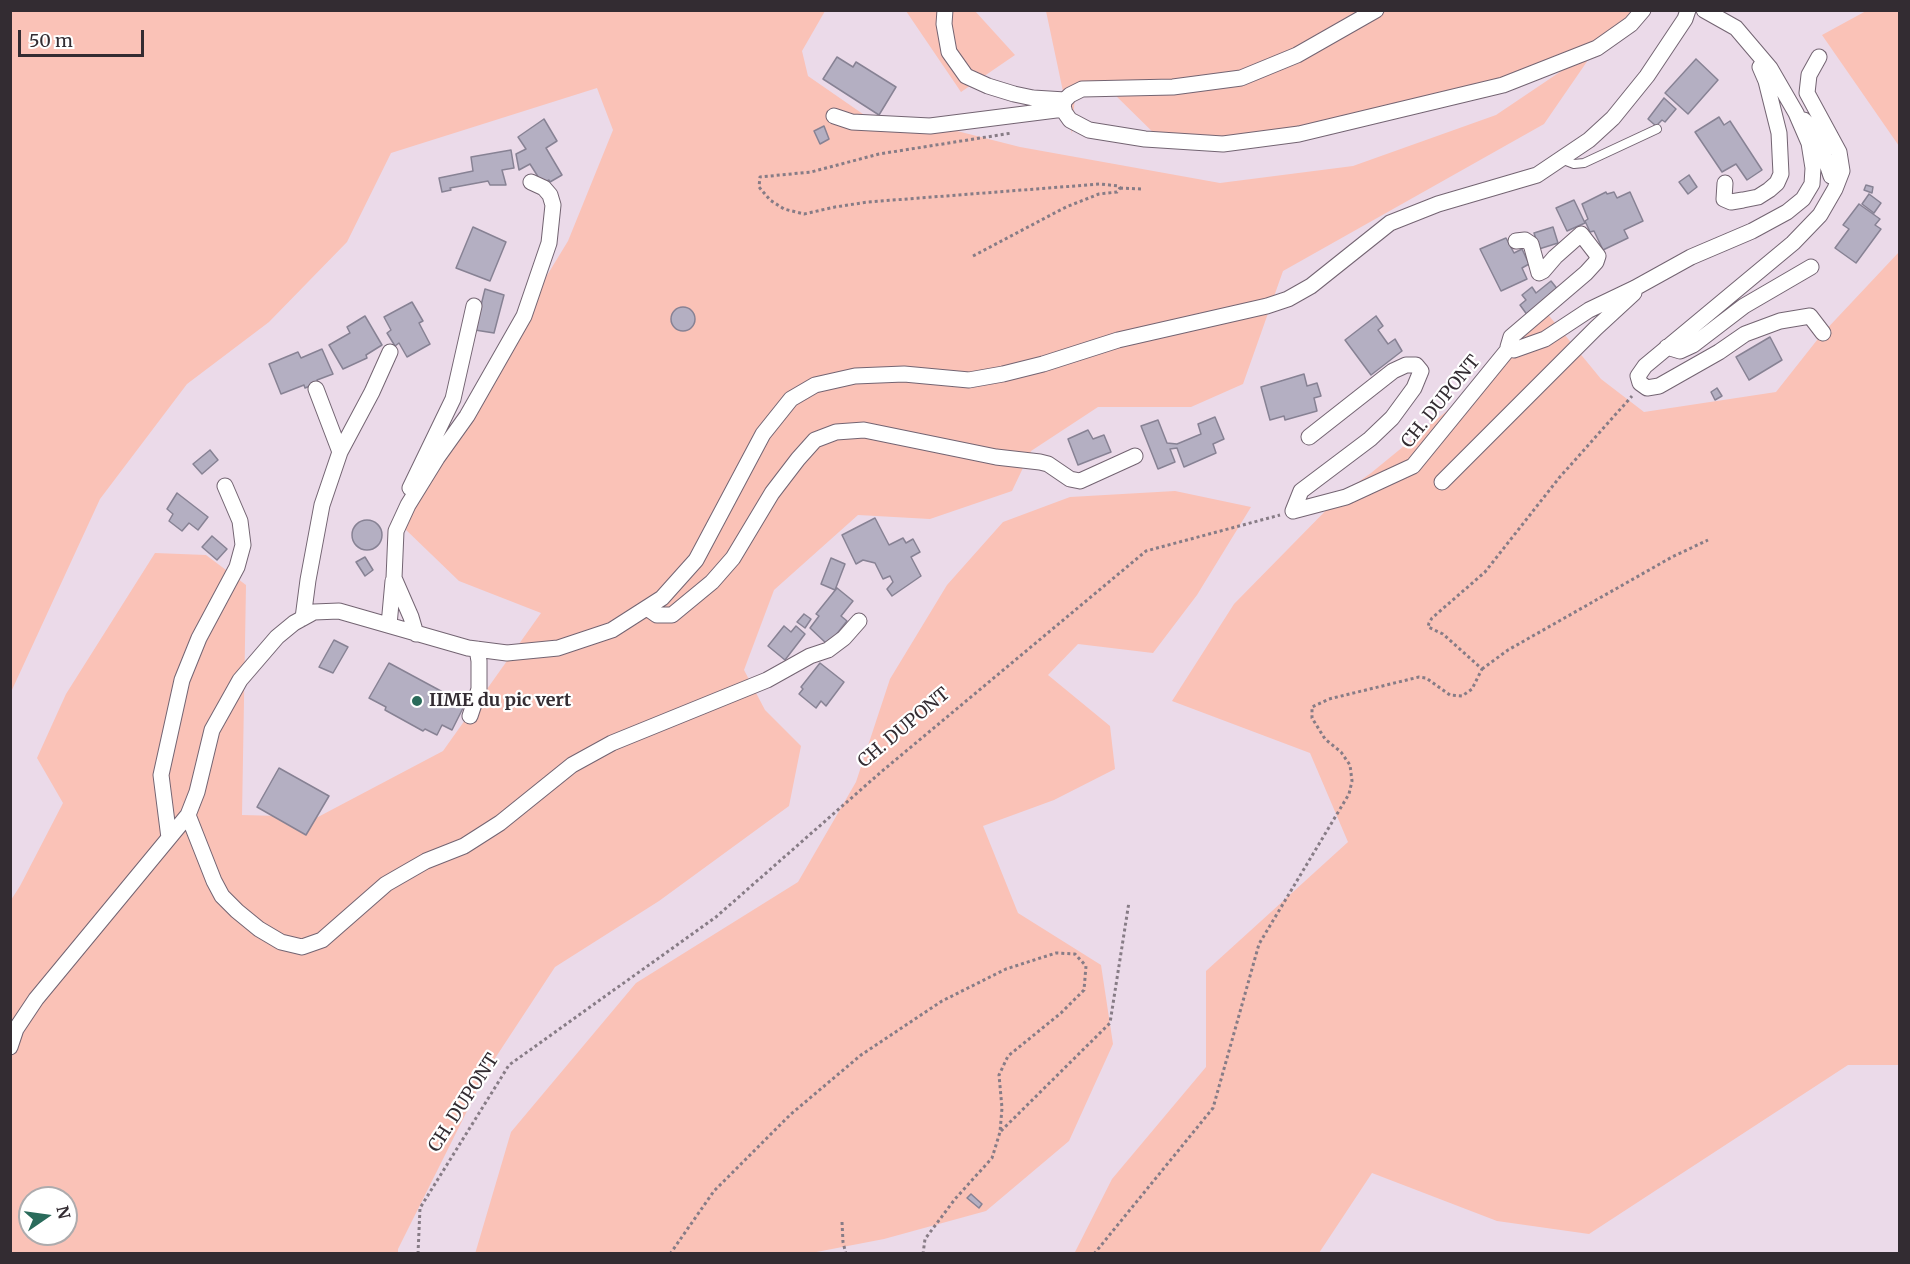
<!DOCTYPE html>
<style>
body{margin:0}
#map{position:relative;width:1910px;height:1264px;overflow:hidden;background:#ebdae9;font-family:Merriweather,serif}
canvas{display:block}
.frame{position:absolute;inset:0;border:12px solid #332c32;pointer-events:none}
.north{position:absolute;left:18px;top:1186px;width:60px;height:60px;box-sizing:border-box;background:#fff;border:2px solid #adabad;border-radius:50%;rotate:77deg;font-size:16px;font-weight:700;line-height:24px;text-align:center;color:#332c32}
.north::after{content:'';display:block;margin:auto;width:21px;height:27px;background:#2a6b5b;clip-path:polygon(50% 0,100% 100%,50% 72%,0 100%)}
.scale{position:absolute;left:18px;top:30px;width:126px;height:27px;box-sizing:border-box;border:3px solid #332c32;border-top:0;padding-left:8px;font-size:18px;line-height:21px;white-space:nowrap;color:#332c32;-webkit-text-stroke:4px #fff;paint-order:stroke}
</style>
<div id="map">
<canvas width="1910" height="1264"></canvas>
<div class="frame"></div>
<div class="north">N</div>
<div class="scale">50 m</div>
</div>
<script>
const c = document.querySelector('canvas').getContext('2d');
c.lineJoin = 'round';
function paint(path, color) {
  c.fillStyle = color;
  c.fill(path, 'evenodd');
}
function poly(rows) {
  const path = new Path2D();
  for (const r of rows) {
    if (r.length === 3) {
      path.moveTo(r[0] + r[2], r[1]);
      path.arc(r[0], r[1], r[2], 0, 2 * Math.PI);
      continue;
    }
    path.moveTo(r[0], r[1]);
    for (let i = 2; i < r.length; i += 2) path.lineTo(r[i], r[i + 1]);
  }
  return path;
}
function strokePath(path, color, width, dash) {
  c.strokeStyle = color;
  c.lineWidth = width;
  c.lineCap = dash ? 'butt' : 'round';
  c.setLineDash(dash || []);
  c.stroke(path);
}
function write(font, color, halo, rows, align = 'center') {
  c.font = font + ' Merriweather,serif';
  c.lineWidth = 4.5;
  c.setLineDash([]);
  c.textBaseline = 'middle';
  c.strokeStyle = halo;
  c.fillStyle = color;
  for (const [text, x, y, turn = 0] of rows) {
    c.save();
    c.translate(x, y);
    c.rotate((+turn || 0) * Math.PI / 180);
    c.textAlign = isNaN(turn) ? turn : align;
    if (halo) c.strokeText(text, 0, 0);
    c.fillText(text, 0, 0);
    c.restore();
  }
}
const green = poly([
 [11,11,825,11,802,51,808,76,873,121,957,131,1020,147,1220,183,1353,166,1496,115,1597,47,1544,124,1283,271,1243,384,1191,407,1098,407,1031,451,1012,491,930,519,858,515,774,590,744,670,765,710,801,746,789,806,659,901,555,967,488,1069,398,1249,398,1253,11,1253,11,900,20,886,63,803,37,758,66,694,155,553,206,555,246,585,242,815,318,817,443,751,541,613,459,581,403,527,482,382,568,241,613,130,597,88,391,153,347,242,269,322,187,384,100,499,11,692],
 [30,1198,66,1198,66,1234,30,1234],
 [906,11,975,11,1015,55,961,92],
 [1046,11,1638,11,1614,39,1503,83,1331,126,1168,147,1110,90,1075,95,1072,134],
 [1866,11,1899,11,1899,146,1822,35],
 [1899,252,1899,1065,1848,1065,1589,1234,1497,1221,1372,1173,1319,1253,1074,1254,1112,1179,1206,1067,1206,971,1348,842,1310,753,1172,701,1234,604,1343,493,1371,473,1470,392,1546,312,1601,379,1644,412,1776,392,1821,335],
 [1175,491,1251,507,1197,595,1153,653,1078,644,1048,675,1110,726,1115,769,1054,800,983,826,1018,913,1101,965,1113,1044,1069,1141,986,1211,884,1239,806,1254,475,1254,511,1132,636,983,798,882,856,782,890,679,947,585,1003,522,1070,497]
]);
const building = poly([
 [837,57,853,67,856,62,896,87,879,115,823,79,837,57],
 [1696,59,1718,80,1688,114,1665,93,1696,59],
 [1664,98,1676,109,1665,122,1662,120,1656,126,1648,119,1664,98],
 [1719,117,1724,125,1730,121,1762,170,1747,180,1736,164,1722,172,1695,132,1719,117],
 [544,119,557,141,546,148,562,175,550,182,549,180,542,183,530,164,519,170,516,154,526,149,518,137,544,119],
 [824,126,829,139,820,144,814,131,824,126],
 [511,150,514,168,502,170,506,185,490,185,488,181,450,188,451,190,442,192,439,178,473,171,471,157,511,150],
 [1689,175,1697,187,1688,194,1679,182,1689,175],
 [1866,185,1873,187,1872,193,1864,190,1866,185],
 [1606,192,1607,194,1614,192,1617,198,1630,192,1643,221,1624,230,1628,238,1603,250,1594,231,1590,232,1585,221,1588,219,1582,204,1606,192],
 [1869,194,1881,203,1874,213,1862,204,1869,194],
 [1574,200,1585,223,1567,231,1556,208,1574,200],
 [1859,204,1880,219,1875,225,1881,229,1856,263,1835,248,1849,229,1843,225,1859,204],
 [473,227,506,242,490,281,456,268,473,227],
 [1553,227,1558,243,1539,249,1534,233,1553,227],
 [1506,238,1514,253,1522,249,1529,264,1522,268,1527,279,1501,291,1480,249,1506,238],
 [1551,281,1559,291,1528,316,1520,305,1526,300,1522,295,1532,287,1536,293,1551,281],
 [485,289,504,295,494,333,475,330,485,289],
 [412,302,423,321,419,323,430,344,407,357,399,343,395,346,387,333,391,330,384,317,412,302],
 [683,319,12],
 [365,316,382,345,366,355,367,358,343,369,329,345,350,333,347,327,365,316],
 [1376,316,1383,326,1378,330,1388,344,1395,339,1402,351,1371,375,1345,340,1376,316],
 [1770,337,1782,360,1749,380,1736,357,1770,337],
 [322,349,333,374,317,380,318,383,305,388,304,385,281,394,269,364,298,352,301,358,322,349],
 [1304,374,1307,386,1317,383,1321,396,1314,398,1317,411,1285,420,1284,416,1270,420,1261,387,1304,374],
 [1717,388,1722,396,1715,400,1711,392,1717,388],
 [1215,417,1224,439,1213,444,1216,453,1184,467,1177,448,1170,449,1175,462,1158,469,1141,426,1158,420,1167,443,1177,444,1201,434,1198,424,1215,417],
 [1088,430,1093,439,1104,435,1111,452,1078,465,1068,439,1088,430],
 [210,450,218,460,202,474,193,464,210,450],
 [177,493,208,517,198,530,189,523,182,531,169,521,173,514,167,509,177,493],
 [875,518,889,545,903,538,906,543,913,539,920,552,911,557,921,576,892,596,887,589,893,582,890,576,883,579,875,563,863,560,856,564,842,535,875,518],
 [367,535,15],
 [212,536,227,549,217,560,202,547,212,536],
 [365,557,373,570,365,576,356,562,365,557],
 [831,558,845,564,835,590,821,584,831,558],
 [837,588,853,601,841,616,847,621,828,645,810,628,819,616,816,614,837,588],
 [804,614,811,619,805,628,797,622,804,614],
 [784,626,791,632,796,626,805,634,785,660,768,646,784,626],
 [334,640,348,647,333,673,319,667,334,640],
 [389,663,465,704,452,730,442,725,437,735,425,729,423,731,385,710,386,707,369,698,389,663],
 [820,663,844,682,826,706,821,701,816,708,799,694,803,689,801,687,820,663],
 [279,768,329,796,306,835,257,807,279,768],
 [971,1194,982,1204,979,1208,967,1198,971,1194]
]);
const path = poly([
 [1120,188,1143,189],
 [973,256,1066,207,1099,194,1117,192,1120,188,1119,186,1100,184,868,202,835,207,804,214,784,209,770,200,759,187,760,177,811,172,879,154,1012,133],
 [1482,669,1508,650,1672,557,1708,540],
 [1001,1131,1110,1023,1129,902],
 [842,1222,843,1242,846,1254],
 [418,1254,420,1208,509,1065,716,917,881,772,1146,551,1280,515],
 [670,1254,714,1191,791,1114,861,1055,942,1001,1006,969,1056,953,1075,954,1086,966,1084,990,1061,1013,1008,1056,999,1075,1002,1108,1000,1132,992,1158,955,1199,925,1239,923,1254],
 [1094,1254,1213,1108,1259,944,1349,794,1352,781,1350,765,1341,752,1325,739,1312,718,1312,707,1329,699,1419,677,1426,678,1450,695,1462,696,1472,689,1482,669,1443,634,1428,627,1429,623,1432,618,1485,572,1559,478,1632,396]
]);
const lane = poly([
 [1561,159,1574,164,1584,163,1657,129]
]);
const street = poly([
 [945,10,944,24,949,52,966,76,988,86,1014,94,1033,98,1065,100],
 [1376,10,1297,55,1241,78,1173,87,1082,89,1070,95,1064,101,1063,110,1070,120,1089,130,1145,139,1223,144,1299,134,1503,85,1597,48,1631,24,1643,10],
 [1819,57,1809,75,1807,93,1839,152,1842,171,1835,189,1820,215,1793,243,1645,366,1638,376,1640,383,1647,388,1659,386,1719,352,1745,334,1780,321,1810,316,1823,333],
 [834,116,852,122,930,126,1064,109],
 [1804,120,1817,134,1831,176,1840,175],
 [1725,183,1724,199,1731,202,1743,200,1758,197,1769,190,1777,183,1781,174,1779,133,1766,81,1760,67],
 [1510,347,1514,350,1545,339,1589,310,1635,288,1691,257,1752,231,1787,212,1803,199,1812,184,1813,168,1809,143,1796,113,1770,68,1736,28,1704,10],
 [1510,347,1508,347,1511,337,1586,273,1596,262,1598,256,1581,234,1555,257,1543,271,1539,273,1531,244,1525,240,1516,241],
 [1667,347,1680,351,1693,345,1744,306,1811,267],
 [316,389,340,452],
 [1442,482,1596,328,1634,293],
 [410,488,453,399,474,306],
 [1293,511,1301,491,1370,439,1392,418,1414,388,1421,371,1416,365,1406,365,1393,371,1309,437],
 [1293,511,1346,497,1413,466,1510,347],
 [647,608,657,615,672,615,712,582,733,558,772,493,798,459,815,440,836,432,864,430,996,457,1040,462,1048,464,1070,479,1080,481,1135,456],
 [303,618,308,580,322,505,340,452,372,392,390,352],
 [389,625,393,581],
 [416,634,411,617,394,578,396,531,408,505,437,458,467,416,524,316,549,243,553,205,550,195,544,188,531,182],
 [470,716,479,689,479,661,477,649],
 [188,815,214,881,222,896,237,911,259,929,281,942,302,947,322,940,386,884,426,861,464,846,500,823,572,765,612,743,767,680,810,656,828,650,844,638,859,621],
 [169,838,161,775,182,680,199,638,237,567,243,545,240,521,225,486],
 [10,1047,16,1029,36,999,188,815,197,792,212,730,240,680,277,637,294,623,314,612,339,611,468,648,507,653,558,648,612,630,662,598,696,560,763,434,791,399,815,385,855,376,904,374,969,380,1003,374,1043,364,1118,340,1267,306,1288,299,1311,286,1390,223,1438,204,1537,175,1589,140,1613,118,1647,76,1685,19,1688,10]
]);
const markers = [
 [417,701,6,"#2a6b5b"]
];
const streetNames = [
 ["CH. DUPONT",1441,402,-51],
 ["CH. DUPONT",904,728,-40],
 ["CH. DUPONT",464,1103,-57]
];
const poiNames = [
 ["IIME du pic vert",429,701]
];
paint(green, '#fac2b7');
paint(building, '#b4afc2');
strokePath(building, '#878294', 1.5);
strokePath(lane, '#736472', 10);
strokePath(street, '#736472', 17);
strokePath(path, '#877c86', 3, [3, 3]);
strokePath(lane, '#fff', 8);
strokePath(street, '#fff', 15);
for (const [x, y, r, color] of markers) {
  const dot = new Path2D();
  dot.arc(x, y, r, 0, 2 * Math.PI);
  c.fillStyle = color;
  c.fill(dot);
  strokePath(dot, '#fff', 2);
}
write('18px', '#332c32', '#fff', streetNames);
write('bold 18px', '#332c32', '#fff', poiNames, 'left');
</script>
